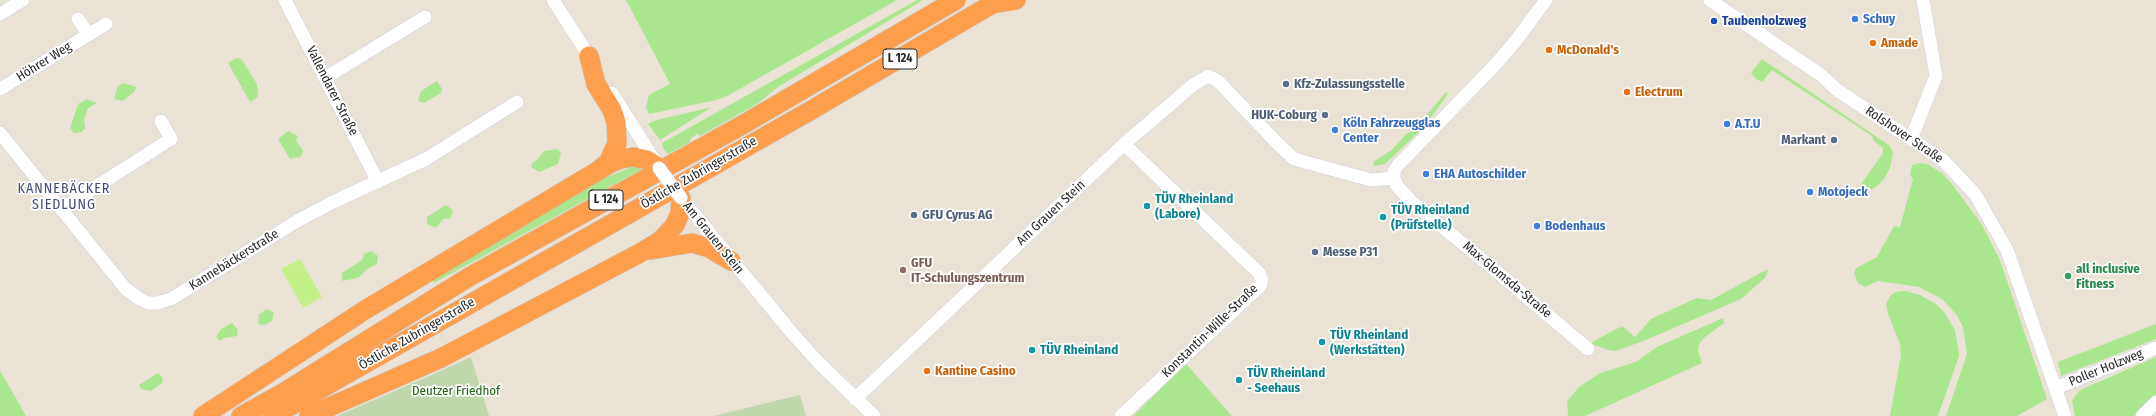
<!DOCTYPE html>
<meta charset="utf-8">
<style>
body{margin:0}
canvas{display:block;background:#ebe2d6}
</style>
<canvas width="2156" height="416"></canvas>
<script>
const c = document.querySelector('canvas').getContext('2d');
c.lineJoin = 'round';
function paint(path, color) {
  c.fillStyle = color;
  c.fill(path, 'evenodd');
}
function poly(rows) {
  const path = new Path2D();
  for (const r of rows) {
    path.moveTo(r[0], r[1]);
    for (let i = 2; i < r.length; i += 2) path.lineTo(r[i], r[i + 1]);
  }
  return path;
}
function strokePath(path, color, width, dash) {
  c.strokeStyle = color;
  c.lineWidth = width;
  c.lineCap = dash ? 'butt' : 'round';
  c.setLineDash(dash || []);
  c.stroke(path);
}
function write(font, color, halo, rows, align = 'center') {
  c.font = font + ' "Fira Sans Condensed",sans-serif';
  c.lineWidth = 3.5;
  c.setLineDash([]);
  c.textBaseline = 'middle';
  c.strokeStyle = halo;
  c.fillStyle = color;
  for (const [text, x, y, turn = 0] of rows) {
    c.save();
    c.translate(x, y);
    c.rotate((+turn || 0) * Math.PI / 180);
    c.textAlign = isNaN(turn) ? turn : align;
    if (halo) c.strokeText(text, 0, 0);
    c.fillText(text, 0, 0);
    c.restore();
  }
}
const green = poly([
 [626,0,897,0,729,95,716,100,649,114,646,107,649,95,670,84],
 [917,0,923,0,778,87,757,104,700,136,697,134,691,138,690,142,668,154,663,148,662,143],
 [237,58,242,60,257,84,258,97,250,102,228,63],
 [1762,59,1890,146,1893,153,1890,168,1884,179,1876,187,1872,189,1857,190,1883,153,1883,148,1874,141,1872,136,1772,70,1762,82,1756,79,1751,73],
 [437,81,442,89,441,93,424,103,418,101,421,91],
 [124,83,136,87,135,91,123,101,114,99,118,86],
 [1446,92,1448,94,1424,127,1385,164,1374,166,1373,162,1393,149,1405,135,1415,129],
 [87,99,97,103,88,108,84,119,85,128,82,132,74,133,70,128,78,104],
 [712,107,660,140,648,124,653,121],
 [288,131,298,136,296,140,303,151,301,157,290,159,278,139],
 [557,149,561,153,558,164,539,172,531,167,532,163,538,159,544,151],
 [1919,163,1927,164,1942,173,1952,184,1982,225,2000,260,2047,399,2017,416,1946,416,1967,354,1963,327,1956,314,1942,299,1919,287,1878,281,1865,287,1858,283,1854,273,1856,268,1877,257,1894,226,1900,227,1913,179,1910,175,1912,165],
 [634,166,646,167,434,283,432,279,568,199,607,177],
 [446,205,453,210,451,218,443,219,436,228,427,224,427,217],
 [371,251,378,256,377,264,369,268,358,278,342,281,342,273,362,260,364,254],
 [1768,269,1766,277,1741,299,1646,340,1616,351,1608,350,1592,344,1592,342,1622,326,1635,337,1651,319,1697,298,1711,300],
 [1906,291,1920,295,1936,304,1944,312,1955,330,1959,356,1938,416,1890,416,1901,355,1900,344,1888,314,1886,304,1890,296,1896,292],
 [267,309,274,313,272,321,265,325,258,324,259,314],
 [1723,318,1724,323,1704,338,1699,344,1698,351,1702,363,1585,416,1568,416,1567,401,1579,387,1600,373,1636,362,1657,347],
 [232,323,238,330,237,336,224,338,220,341,216,337,221,329],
 [2156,324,2156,339,2061,376,2058,362],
 [2156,357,2156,396,2137,416,2075,416,2072,400,2080,390],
 [1186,364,1232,416,1133,416],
 [0,371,16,398,26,416,0,416],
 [158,373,163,378,162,383,151,391,141,389,139,385]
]);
const cemetery = poly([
 [471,357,489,416,337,416,427,377],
 [800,395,806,416,714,416,791,397]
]);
const pitch = poly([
 [300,259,322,297,303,308,281,269]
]);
const minor = poly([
 [285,0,378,182],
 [553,0,593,62],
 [1546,0,1514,43,1494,66,1398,165,1394,171,1394,178,1397,186,1413,203,1490,266,1588,349],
 [1710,0,1821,75,1837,90,1944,161,1975,194,2007,250,2065,416],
 [0,14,23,0],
 [78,19,89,35],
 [325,78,425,17],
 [0,89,106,24],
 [612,93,658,166],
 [0,133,125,288,138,298,148,303,157,303,171,299,297,221,333,202,426,159,517,102],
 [1911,139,1936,76,1923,0],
 [681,198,792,333,819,363,874,416],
 [61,209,171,139,161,121],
 [2056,388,2156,348],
 [855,399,1124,144,1193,85,1208,76,1218,81,1276,142,1294,159,1371,180,1394,178],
 [1121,416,1260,286,1262,280,1259,273,1124,144],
 [2142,416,2156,402]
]);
const highway = poly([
 [991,4,1016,0],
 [589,56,596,84,612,110,616,122,617,143,608,163,601,168],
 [651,250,692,243,709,248,731,261],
 [203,416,365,310,611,163,621,159,633,157,647,160,659,168],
 [241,416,281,394,469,277,744,124,956,0],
 [273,416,808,112,999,0],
 [309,416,441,358,640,253,660,241,675,225,680,213,681,198]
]);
const minorBridge = poly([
 [659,168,681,198]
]);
const markers = [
 [1855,19,4,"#3f7fe0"],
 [1714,21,4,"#1a4fb4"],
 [1873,43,4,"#e8710a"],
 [1549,50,4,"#e8710a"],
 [1286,84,4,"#5c6f8a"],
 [1627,92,4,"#e8710a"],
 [1325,115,4,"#5c6f8a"],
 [1727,124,4,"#3f7fe0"],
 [1335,130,4,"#3f7fe0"],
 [1834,140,4,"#5c6f8a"],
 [1426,174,4,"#3f7fe0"],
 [1810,192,4,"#3f7fe0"],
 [1147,206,4,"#0f9aa8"],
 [914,215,4,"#5c6f8a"],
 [1383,217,4,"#0f9aa8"],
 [1537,226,4,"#3f7fe0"],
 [1315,252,4,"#5c6f8a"],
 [903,270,4,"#8d6e63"],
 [2068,276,4,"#2e9e5b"],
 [1322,342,4,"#0f9aa8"],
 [1032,350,4,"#0f9aa8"],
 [927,371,4,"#e8710a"],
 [1239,380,4,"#0f9aa8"]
];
const shields = [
 [900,59,34],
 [606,200,34]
];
const shieldNames = [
 ["L 124",900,59],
 ["L 124",606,200]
];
const shopNames = [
 ["Schuy",1863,19],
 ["Köln Fahrzeugglas",1343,123],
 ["Center",1343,138],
 ["A.T.U",1735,124],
 ["EHA Autoschilder",1434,174],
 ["Motojeck",1818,192],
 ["Bodenhaus",1545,226]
];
const transitNames = [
 ["Taubenholzweg",1722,21]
];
const foodNames = [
 ["Amade",1881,43],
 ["McDonald's",1557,50],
 ["Electrum",1635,92],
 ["Kantine Casino",935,371]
];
const streetNames = [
 ["Höhrer Weg",44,62,-32],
 ["Vallendarer Straße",332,91,63],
 ["Rolshover Straße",1904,135,34],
 ["Östliche Zubringerstraße",699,173,-30],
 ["Am Grauen Stein",1051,213,-43],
 ["Am Grauen Stein",713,238,51],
 ["Kannebäckerstraße",234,260,-32],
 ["Max-Glomsda-Straße",1507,280,40],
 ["Konstantin-Wille-Straße",1210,331,-44],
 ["Östliche Zubringerstraße",417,334,-30],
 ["Poller Holzweg",2106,368,-22]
];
const serviceNames = [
 ["Kfz-Zulassungsstelle",1294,84],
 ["HUK-Coburg",1317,115,"right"],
 ["Markant",1826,140,"right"],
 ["GFU Cyrus AG",922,215],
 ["Messe P31",1323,252]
];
const cultureNames = [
 ["TÜV Rheinland",1155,199],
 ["(Labore)",1155,214],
 ["TÜV Rheinland",1391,210],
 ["(Prüfstelle)",1391,225],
 ["TÜV Rheinland",1330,335],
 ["(Werkstätten)",1330,350],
 ["TÜV Rheinland",1040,350],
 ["TÜV Rheinland",1247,373],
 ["- Seehaus",1247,388]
];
const educationNames = [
 ["GFU",911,263],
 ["IT-Schulungszentrum",911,278]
];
const leisureNames = [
 ["all inclusive",2076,269],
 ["Fitness",2076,284]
];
const parkNames = [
 ["Deutzer Friedhof",456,391]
];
const neighbourhoodNames = [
 ["KANNEBÄCKER",64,189],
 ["SIEDLUNG",64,205]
];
paint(green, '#aae68e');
paint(cemetery, '#c0d6ac');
paint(pitch, '#c2ef88');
strokePath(minor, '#cccfe2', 14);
strokePath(highway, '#c7c7c7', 20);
strokePath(minor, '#fff', 13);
strokePath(highway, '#ff9e4d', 19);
strokePath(minorBridge, '#cccfe2', 14, []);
strokePath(minorBridge, '#fff', 13);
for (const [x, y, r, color] of markers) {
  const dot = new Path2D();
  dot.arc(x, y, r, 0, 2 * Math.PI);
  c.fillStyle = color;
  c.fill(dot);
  strokePath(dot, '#fff', 1.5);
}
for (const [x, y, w] of shields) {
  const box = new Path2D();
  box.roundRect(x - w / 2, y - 10, w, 20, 3);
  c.fillStyle = '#fff';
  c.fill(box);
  strokePath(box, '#272727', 1);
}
write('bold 12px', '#272727', null, shieldNames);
write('bold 13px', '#366cbe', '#fff', shopNames, 'left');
write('bold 13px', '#164399', '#fff', transitNames, 'left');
write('bold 13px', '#c56008', '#fff', foodNames, 'left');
write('13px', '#272727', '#fff', streetNames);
write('bold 13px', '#4e5e75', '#fff', serviceNames, 'left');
write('bold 13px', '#0d838f', '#fff', cultureNames, 'left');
write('bold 13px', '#785e54', '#fff', educationNames, 'left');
write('bold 13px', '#27864d', '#fff', leisureNames, 'left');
write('13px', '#236614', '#fff', parkNames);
c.letterSpacing = '1px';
write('14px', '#454d7a', '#fff', neighbourhoodNames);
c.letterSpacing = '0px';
</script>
